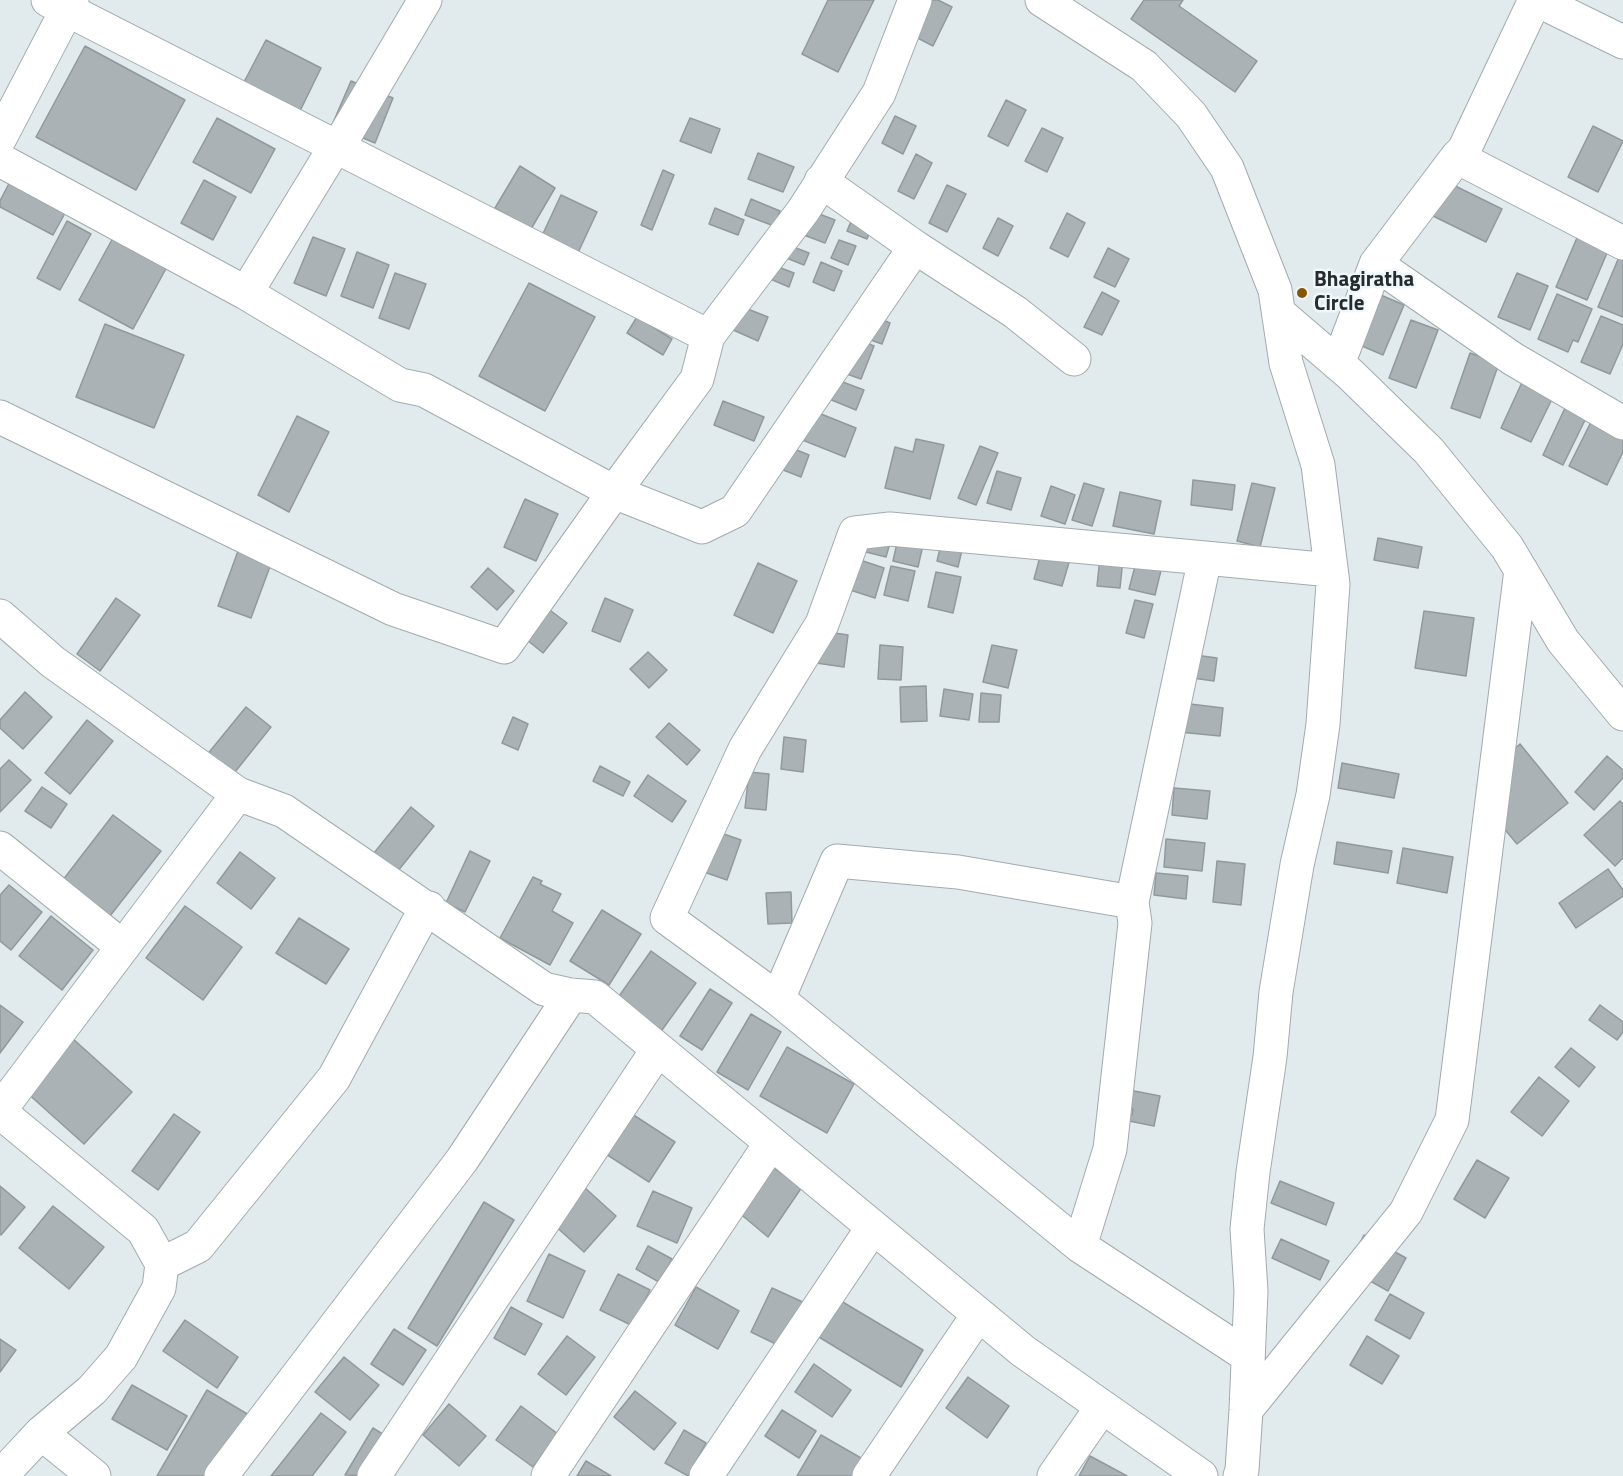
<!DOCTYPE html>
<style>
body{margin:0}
canvas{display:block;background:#e1eaed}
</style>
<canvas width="1623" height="1476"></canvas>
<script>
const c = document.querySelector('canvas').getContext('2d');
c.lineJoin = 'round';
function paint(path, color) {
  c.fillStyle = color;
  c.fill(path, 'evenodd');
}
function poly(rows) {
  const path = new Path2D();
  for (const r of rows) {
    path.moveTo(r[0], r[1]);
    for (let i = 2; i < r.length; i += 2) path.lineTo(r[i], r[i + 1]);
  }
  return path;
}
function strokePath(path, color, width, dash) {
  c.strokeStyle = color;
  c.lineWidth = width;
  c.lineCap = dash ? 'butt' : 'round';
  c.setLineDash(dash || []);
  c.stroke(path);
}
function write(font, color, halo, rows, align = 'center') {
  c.font = font + ' "Titillium Web",sans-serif';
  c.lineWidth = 5;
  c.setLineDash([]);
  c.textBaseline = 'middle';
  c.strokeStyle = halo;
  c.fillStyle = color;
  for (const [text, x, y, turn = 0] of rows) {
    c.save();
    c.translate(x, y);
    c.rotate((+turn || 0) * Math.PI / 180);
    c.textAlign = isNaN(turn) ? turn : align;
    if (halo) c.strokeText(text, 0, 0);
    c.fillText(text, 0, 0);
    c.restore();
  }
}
const building = poly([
 [828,0,874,0,838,72,802,54,828,0],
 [927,0,938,0,952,7,933,46,910,34,927,0],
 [1144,0,1183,0,1179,6,1257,61,1235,92,1131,19,1144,0],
 [266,40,321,68,300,111,244,82,266,40],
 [85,46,185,100,136,190,36,137,85,46],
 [351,81,393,98,375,143,332,125,351,81],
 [1006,100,1026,110,1008,146,988,136,1006,100],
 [895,116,916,126,903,154,882,143,895,116],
 [217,118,275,149,251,193,193,162,217,118],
 [690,118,720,129,711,153,680,141,690,118],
 [1593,126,1623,141,1598,192,1568,177,1593,126],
 [1042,128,1063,138,1047,172,1025,161,1042,128],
 [758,153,794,167,783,192,748,179,758,153],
 [916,154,932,163,914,199,898,191,916,154],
 [520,166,555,188,531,229,495,208,520,166],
 [663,170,674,175,652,230,641,225,663,170],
 [14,174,70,204,53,235,0,207,0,201,14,174],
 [204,180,236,197,213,240,181,223,204,180],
 [1445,181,1502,209,1486,242,1429,214,1445,181],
 [947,185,966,194,947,232,929,223,947,185],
 [561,195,597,212,576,257,540,240,561,195],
 [751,199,780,211,774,226,745,215,751,199],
 [715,208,744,220,738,235,709,224,715,208],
 [806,209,835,220,825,243,796,232,806,209],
 [855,212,875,220,867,239,847,231,855,212],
 [1067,213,1085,223,1068,257,1050,248,1067,213],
 [998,218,1013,226,998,256,983,248,998,218],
 [67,221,91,234,60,290,37,278,67,221],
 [120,225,174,254,133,329,79,300,120,225],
 [1579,233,1610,246,1587,300,1556,287,1579,233],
 [313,237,345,249,326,296,294,283,313,237],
 [839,240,856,246,848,265,831,258,839,240],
 [783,243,809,253,804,265,779,255,783,243],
 [1108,248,1129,259,1115,287,1094,277,1108,248],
 [357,252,389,265,373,308,341,296,357,252],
 [1619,257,1623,258,1623,317,1598,307,1619,257],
 [821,262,842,271,834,291,813,282,821,262],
 [773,265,794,273,789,287,768,278,773,265],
 [395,273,426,284,409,329,379,318,395,273],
 [1517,273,1548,286,1530,330,1498,317,1517,273],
 [529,283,595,317,545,411,479,376,529,283],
 [1102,292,1119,301,1102,335,1084,327,1102,292],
 [1376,293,1404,305,1383,355,1355,343,1376,293],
 [1557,294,1592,309,1578,342,1573,340,1568,352,1538,339,1557,294],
 [740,306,768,317,758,341,731,329,740,306],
 [874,316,890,323,882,344,865,338,874,316],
 [1601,316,1623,325,1623,344,1610,374,1581,362,1601,316],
 [637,317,672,339,663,355,627,333,637,317],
 [1411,320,1438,330,1416,388,1389,378,1411,320],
 [105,324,184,355,154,428,76,397,105,324],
 [857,339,874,346,861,379,844,373,857,339],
 [1470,353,1499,363,1480,418,1451,408,1470,353],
 [824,375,864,390,856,410,817,394,824,375],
 [1524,378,1555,393,1531,442,1501,428,1524,378],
 [723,401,764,417,754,441,714,425,723,401],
 [801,406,856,428,845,457,790,435,801,406],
 [1565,408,1586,418,1563,465,1543,455,1565,408],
 [297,416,329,432,289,512,258,495,297,416],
 [1593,418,1623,433,1623,452,1607,485,1569,466,1593,418],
 [916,439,944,445,930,499,885,488,895,447,913,452,916,439],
 [777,442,809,455,801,477,768,464,777,442],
 [980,446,998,453,976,505,958,498,980,446],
 [997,471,1021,478,1011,510,987,503,997,471],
 [1193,480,1235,485,1232,510,1191,505,1193,480],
 [1084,483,1104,489,1092,526,1072,520,1084,483],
 [1252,483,1275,488,1260,547,1237,541,1252,483],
 [1051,486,1075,495,1065,524,1041,516,1051,486],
 [1120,492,1161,501,1154,534,1113,526,1120,492],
 [525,499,558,514,536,561,504,547,525,499],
 [902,521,927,527,918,567,893,561,902,521],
 [895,525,886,557,858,550,895,525],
 [944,532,965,537,958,567,937,561,944,532],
 [1378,538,1422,547,1418,568,1374,560,1378,538],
 [242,540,275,553,251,618,218,606,242,540],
 [1044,542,1073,549,1062,586,1034,579,1044,542],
 [1138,555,1163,562,1155,595,1129,589,1138,555],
 [1100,557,1123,559,1120,588,1097,586,1100,557],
 [857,559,884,568,875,598,847,589,857,559],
 [758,563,797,581,773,633,734,615,758,563],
 [891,566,915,571,908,601,884,595,891,566],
 [488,568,514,591,497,610,471,587,488,568],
 [936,572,961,577,953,613,928,607,936,572],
 [116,598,140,615,100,671,77,654,116,598],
 [605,598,633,610,620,642,592,631,605,598],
 [1135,600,1153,604,1144,638,1126,633,1135,600],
 [543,605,567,623,543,653,521,635,543,605],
 [1424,611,1474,618,1466,676,1415,668,1424,611],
 [821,631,848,635,844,667,816,663,821,631],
 [880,645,903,647,901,680,878,679,880,645],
 [992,645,1017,650,1008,688,983,682,992,645],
 [648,652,667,670,649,688,630,669,648,652],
 [1181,653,1217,658,1214,681,1178,676,1181,653],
 [926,686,927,721,901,722,900,687,926,686],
 [944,689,973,694,969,720,940,716,944,689],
 [25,692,52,717,23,749,0,728,0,720,25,692],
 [981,693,1001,695,999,722,979,722,981,693],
 [1182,703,1223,708,1220,736,1179,732,1182,703],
 [246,707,271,727,231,777,206,756,246,707],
 [513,717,528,724,518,750,502,743,513,717],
 [87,720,113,741,70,794,45,773,87,720],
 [669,723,700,750,687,765,656,737,669,723],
 [784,737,806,740,803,772,781,769,784,737],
 [1520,744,1568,803,1517,844,1492,814,1503,759,1520,744],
 [1607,756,1623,770,1623,778,1594,810,1575,792,1607,756],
 [9,760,31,780,0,812,0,769,9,760],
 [1342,763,1399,774,1394,798,1338,788,1342,763],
 [600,766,630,782,623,796,593,781,600,766],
 [749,772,769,774,766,810,745,808,749,772],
 [648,775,686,801,672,822,634,796,648,775],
 [42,787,67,804,51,828,25,811,42,787],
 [1174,788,1210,791,1207,819,1172,815,1174,788],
 [1620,801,1623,804,1623,858,1615,866,1584,835,1620,801],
 [411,807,434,826,397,872,374,853,411,807],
 [113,815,161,851,106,921,59,885,113,815],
 [718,832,741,840,727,880,704,872,718,832],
 [1166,839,1205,843,1202,871,1164,867,1166,839],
 [1337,842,1392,851,1388,873,1334,864,1337,842],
 [1403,848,1453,857,1447,893,1397,883,1403,848],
 [470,851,490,861,465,912,446,903,470,851],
 [240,852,275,878,251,909,217,883,240,852],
 [1217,861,1245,864,1241,905,1213,902,1217,861],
 [1608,869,1623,890,1623,896,1576,928,1559,903,1608,869],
 [1156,873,1188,876,1186,899,1154,895,1156,873],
 [533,877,542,881,540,884,561,894,552,911,573,923,550,965,500,938,533,877],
 [9,885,42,912,11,950,0,941,0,895,9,885],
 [791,892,792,923,768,924,766,893,791,892],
 [185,906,242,947,203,1000,146,958,185,906],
 [602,910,641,934,609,985,570,961,602,910],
 [51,916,93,950,62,990,19,956,51,916],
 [299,918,349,949,326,984,276,953,299,918],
 [651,951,696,983,662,1030,617,999,651,951],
 [710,989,732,1003,702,1050,680,1036,710,989],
 [0,1005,23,1022,0,1053,0,1005],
 [1600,1005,1623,1022,1623,1032,1617,1040,1589,1020,1600,1005],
 [751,1014,781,1032,748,1090,717,1072,751,1014],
 [72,1038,132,1092,84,1144,25,1091,72,1038],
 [787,1047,854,1084,827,1133,760,1096,787,1047],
 [1571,1048,1595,1067,1579,1087,1555,1067,1571,1048],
 [1539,1077,1569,1101,1542,1136,1511,1112,1539,1077],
 [1124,1089,1160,1096,1154,1126,1119,1119,1126,1114,1132,1115,1133,1109,1128,1108,1124,1089],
 [174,1114,200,1132,158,1190,132,1171,174,1114],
 [632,1114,675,1142,649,1182,606,1154,632,1114],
 [1477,1160,1509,1178,1485,1218,1454,1199,1477,1160],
 [769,1165,802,1187,768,1237,737,1211,769,1165],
 [1280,1181,1334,1203,1326,1225,1271,1203,1280,1181],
 [0,1186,25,1207,1,1235,0,1234,0,1186],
 [584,1187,616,1216,584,1252,552,1223,584,1187],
 [653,1191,692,1208,677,1243,637,1226,653,1191],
 [484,1202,514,1220,437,1346,408,1328,484,1202],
 [53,1206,104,1247,69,1289,19,1248,53,1206],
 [1364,1235,1406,1258,1388,1291,1347,1268,1364,1235],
 [1281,1239,1329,1261,1320,1280,1272,1258,1281,1239],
 [648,1246,672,1259,659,1282,636,1269,648,1246],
 [549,1254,585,1271,563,1318,527,1301,549,1254],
 [618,1274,650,1290,633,1326,600,1310,618,1274],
 [696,1287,739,1311,718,1349,675,1325,696,1287],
 [772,1288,805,1303,784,1348,751,1332,772,1288],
 [1390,1294,1424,1313,1410,1339,1375,1320,1390,1294],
 [836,1298,923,1350,901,1387,814,1334,836,1298],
 [511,1307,542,1324,525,1355,494,1338,511,1307],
 [185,1320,238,1357,217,1388,163,1351,185,1320],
 [394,1329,426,1350,403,1385,371,1364,394,1329],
 [567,1336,595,1357,566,1395,538,1374,567,1336],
 [1367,1336,1399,1356,1382,1384,1350,1365,1367,1336],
 [0,1339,16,1350,0,1372,0,1339],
 [344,1357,379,1385,350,1420,315,1392,344,1357],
 [814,1364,851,1390,832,1417,795,1392,814,1364],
 [968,1377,1009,1406,987,1438,946,1408,968,1377],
 [132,1385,187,1416,167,1450,112,1419,132,1385],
 [207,1390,254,1418,220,1476,157,1476,207,1390],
 [635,1391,676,1423,654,1450,614,1417,635,1391],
 [449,1404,486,1436,459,1466,423,1435,449,1404],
 [521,1406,558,1434,533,1467,496,1440,521,1406],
 [782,1410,816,1431,799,1458,765,1436,782,1410],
 [321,1413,346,1432,312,1476,271,1476,321,1413],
 [373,1428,400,1445,381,1476,345,1475,373,1428],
 [684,1430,706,1443,688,1476,665,1463,684,1430],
 [821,1435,868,1462,860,1476,797,1476,821,1435],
 [1090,1456,1127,1476,1079,1476,1090,1456],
 [586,1461,611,1476,577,1476,586,1461]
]);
const minor = poly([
 [48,0,708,336],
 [1042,0,1144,66,1191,115,1227,168,1275,290,1286,363,1318,465,1333,584,1323,724,1313,795,1297,865,1276,992,1270,1057,1253,1172,1247,1229,1251,1291,1246,1410,1242,1470,1240,1476],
 [1537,0,1623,42],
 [0,138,72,0],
 [1457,157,1623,243],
 [0,160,246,293,400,385,424,390,614,492,702,527,735,511,915,247],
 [821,181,915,247,1015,312,1074,359],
 [1376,264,1513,359,1623,423],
 [246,293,335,147,338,147,425,0],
 [1280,314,1350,374,1429,451,1507,547,1563,641,1623,714],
 [1338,364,1376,264,1457,157,1464,150,1535,0],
 [0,417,393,609,504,647,614,492,697,379,708,336,803,211,879,93,915,0],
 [1205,558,1331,570],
 [0,616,53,662,238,794,284,811,544,989,571,995,595,997,1023,1351,1201,1476],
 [0,848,123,947],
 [1132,902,958,872,837,861,778,999,1080,1246,1248,1356],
 [778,999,667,918,745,749,822,624,855,533,890,529,1205,558,1132,902,1135,923,1110,1149,1080,1246],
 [0,1110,238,794],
 [0,1112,143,1230,162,1264,159,1288,121,1357,92,1390,41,1433],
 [162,1264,198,1246,334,1078,426,908,429,908],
 [1246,1410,1406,1212,1452,1120,1521,570],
 [1,1476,41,1433,94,1476],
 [221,1476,462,1160,571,995],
 [374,1476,658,1049],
 [548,1476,771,1143],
 [706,1476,873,1227],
 [869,1476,978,1315],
 [1054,1476,1102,1407]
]);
const markers = [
 [1302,293,6,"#850"]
];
const poiNames = [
 ["Bhagiratha",1314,281],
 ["Circle",1314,305]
];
paint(building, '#aab2b5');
strokePath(building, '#91999c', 1.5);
strokePath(minor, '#a3abae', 35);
strokePath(minor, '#fff', 33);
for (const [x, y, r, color] of markers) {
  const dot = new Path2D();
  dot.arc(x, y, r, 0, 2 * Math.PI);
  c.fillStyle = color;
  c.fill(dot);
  strokePath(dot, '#eef7fb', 2);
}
write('bold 21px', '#272b2c', '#eef7fb', poiNames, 'left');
</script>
